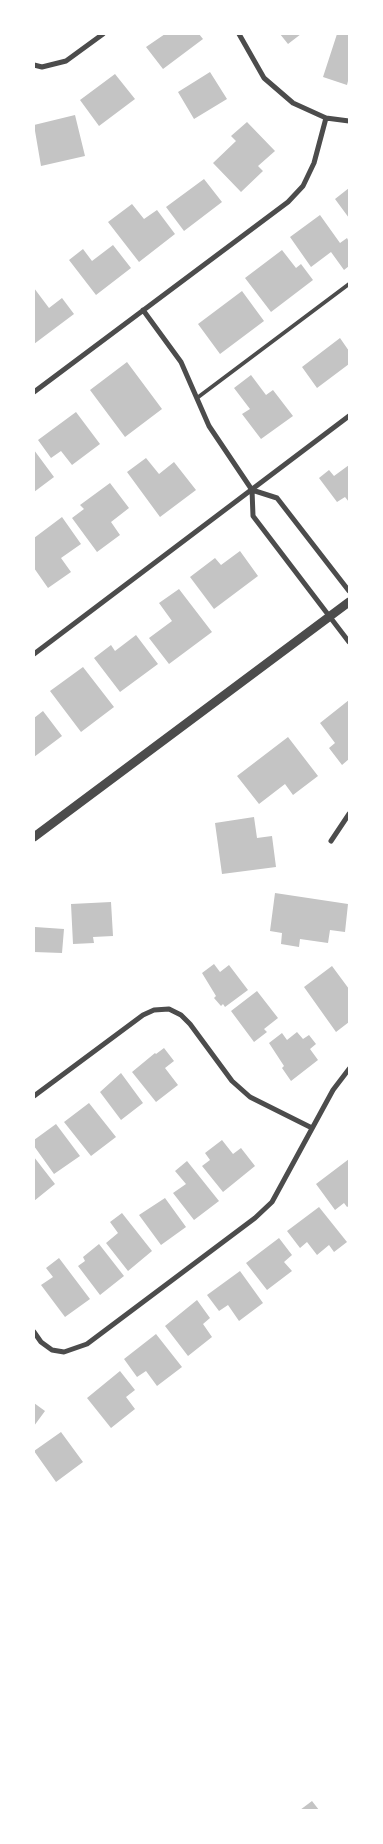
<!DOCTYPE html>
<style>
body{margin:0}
#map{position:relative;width:383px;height:1844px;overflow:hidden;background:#fff;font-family:"Exo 2",sans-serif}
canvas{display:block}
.frame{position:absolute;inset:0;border:35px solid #fff;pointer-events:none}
</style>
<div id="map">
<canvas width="383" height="1844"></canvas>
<div class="frame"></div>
</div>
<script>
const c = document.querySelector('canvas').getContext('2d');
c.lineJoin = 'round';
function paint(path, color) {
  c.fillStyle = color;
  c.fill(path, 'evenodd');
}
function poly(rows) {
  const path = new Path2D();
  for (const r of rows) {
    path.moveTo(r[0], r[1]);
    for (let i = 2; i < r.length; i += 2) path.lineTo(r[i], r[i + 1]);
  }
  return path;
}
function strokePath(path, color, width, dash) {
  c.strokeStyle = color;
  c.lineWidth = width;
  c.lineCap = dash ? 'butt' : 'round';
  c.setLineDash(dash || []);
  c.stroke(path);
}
const building = poly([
 [165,34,199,34,203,39,163,69,146,47],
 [280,34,301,34,288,44],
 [337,34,349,34,349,77,347,85,323,77],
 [210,72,227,99,194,119,178,92],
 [115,74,135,99,99,126,80,100],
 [75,115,85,156,41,166,34,125],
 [247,122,275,151,258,166,263,171,241,192,213,163,236,141,231,136],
 [204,179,222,202,184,231,166,207],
 [349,188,349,218,335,199],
 [132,204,144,219,157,210,175,234,139,262,108,222],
 [320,215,340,243,347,238,349,242,349,266,344,270,331,252,311,267,290,237],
 [113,245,131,268,96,295,69,260,83,249,92,261],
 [282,250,296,268,301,264,313,280,271,312,245,278],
 [34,288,49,308,62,298,74,314,34,344],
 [242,291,264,321,220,354,198,324],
 [340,338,349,351,349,364,317,388,302,367],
 [127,362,162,409,125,437,90,390],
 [251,375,266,395,273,390,293,416,261,439,242,414,250,409,234,388],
 [76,412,100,444,72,465,61,451,51,458,38,440],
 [34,450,54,477,34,492],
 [146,458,159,474,174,462,196,490,160,517,127,472],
 [349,465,349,502,345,497,337,502,319,478,329,470,334,476],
 [110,483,129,508,111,522,120,535,97,552,72,518,84,509,80,505],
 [62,517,81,544,61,558,71,572,48,588,34,568,34,538],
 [240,551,258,576,214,609,190,577,215,558,221,565],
 [179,589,212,632,169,664,149,638,172,621,159,603],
 [136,635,158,664,120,692,94,658,111,645,115,651],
 [83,667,114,707,81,732,50,691],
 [349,700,349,759,342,765,329,748,335,743,320,723],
 [43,711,62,736,34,757,34,718],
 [288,737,318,776,293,795,285,784,259,804,237,776],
 [254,817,257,838,272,836,276,867,222,874,215,823],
 [275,893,348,904,345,932,330,930,328,943,300,939,299,947,281,944,282,933,270,931],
 [111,902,113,936,93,937,94,943,73,944,71,904],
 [35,927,64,929,62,953,34,952],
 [214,964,220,972,229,965,248,990,225,1007,223,1004,221,1006,214,998,216,996,202,973],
 [332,966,349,989,349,1022,336,1032,304,987],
 [257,991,278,1018,264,1029,267,1032,254,1042,231,1011],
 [297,1032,303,1039,309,1035,316,1044,310,1049,318,1060,291,1081,282,1068,284,1066,269,1043,282,1033,287,1040],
 [164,1048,174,1061,165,1068,178,1085,156,1102,132,1072,155,1053,156,1054],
 [121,1073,143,1103,121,1120,100,1092],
 [89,1103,116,1137,91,1156,64,1122],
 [56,1124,80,1156,54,1174,34,1146,34,1140],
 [222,1140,233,1154,241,1148,255,1166,223,1192,202,1166,210,1160,205,1153],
 [34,1157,55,1184,34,1201],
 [349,1159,349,1206,347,1207,344,1203,335,1210,316,1184],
 [187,1161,219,1201,194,1220,173,1193,186,1184,175,1171],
 [165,1198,186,1227,161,1245,139,1215],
 [319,1207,347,1242,334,1252,329,1245,317,1255,307,1242,300,1248,287,1231],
 [122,1213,152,1251,128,1271,106,1243,118,1233,110,1222],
 [279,1238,292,1255,284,1262,292,1271,267,1290,246,1263],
 [99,1244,124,1276,100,1295,78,1266,85,1261,83,1257],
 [59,1258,90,1299,65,1317,41,1285,53,1277,46,1268],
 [240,1271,263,1303,239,1321,228,1305,219,1311,207,1295],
 [197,1300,210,1318,203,1324,212,1337,188,1356,165,1326],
 [156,1334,182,1367,157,1386,146,1371,137,1377,124,1359],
 [120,1371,135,1390,126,1397,135,1409,111,1428,87,1398],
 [34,1403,45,1411,34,1426],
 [61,1432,83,1462,56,1482,34,1451],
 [312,1801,319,1810,300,1810]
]);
const service = poly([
 [197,398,349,284]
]);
const minor = poly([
 [239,34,264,78,293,103,326,118,349,121],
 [34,65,42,67,66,61,103,34],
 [143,310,181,362,209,426,252,490,253,516,349,642],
 [34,392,288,202,303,186,314,163,326,118],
 [252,490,277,498,349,591],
 [34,654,349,416],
 [331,841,349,814],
 [34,1096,143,1015,154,1010,169,1009,181,1015,190,1024,232,1081,250,1097,312,1128],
 [34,1332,41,1342,52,1350,64,1352,87,1344,255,1218,272,1202,333,1090,349,1069]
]);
const tertiary = poly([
 [34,837,349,602]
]);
paint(building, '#c4c4c4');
strokePath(service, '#4c4c4c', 4);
strokePath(minor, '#4c4c4c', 5);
strokePath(tertiary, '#4c4c4c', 9);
</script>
